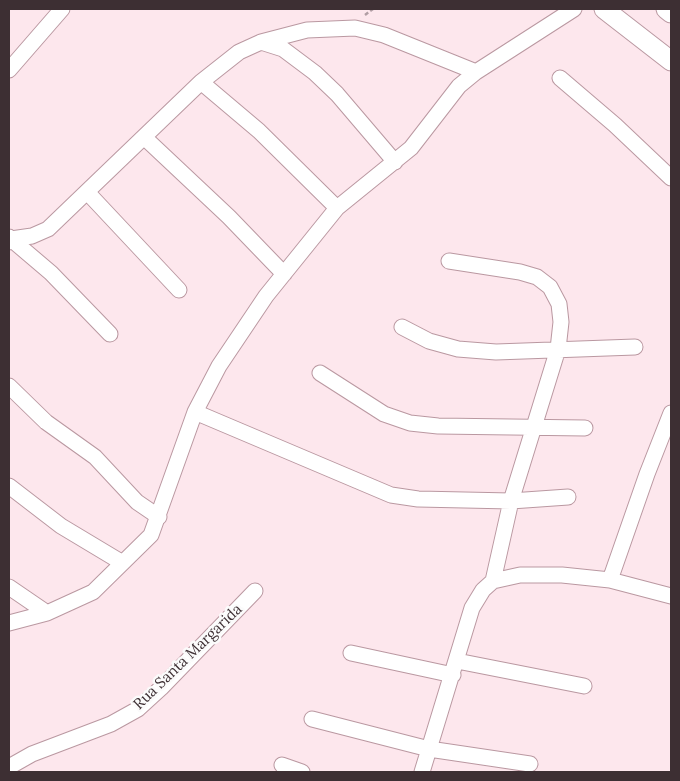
<!DOCTYPE html>
<style>
body{margin:0}
#map{position:relative;width:680px;height:781px;overflow:hidden;background:#fde7ed;font-family:Lora,serif}
canvas{display:block}
.frame{position:absolute;inset:0;border:10px solid #3d2f33;pointer-events:none}
</style>
<div id="map">
<canvas width="680" height="781"></canvas>
<div class="frame"></div>
</div>
<script>
const c = document.querySelector('canvas').getContext('2d');
c.lineJoin = 'round';
function poly(rows) {
  const path = new Path2D();
  for (const r of rows) {
    path.moveTo(r[0], r[1]);
    for (let i = 2; i < r.length; i += 2) path.lineTo(r[i], r[i + 1]);
  }
  return path;
}
function strokePath(path, color, width, dash) {
  c.strokeStyle = color;
  c.lineWidth = width;
  c.lineCap = dash ? 'butt' : 'round';
  c.setLineDash(dash || []);
  c.stroke(path);
}
function write(font, color, halo, rows, align = 'center') {
  c.font = font + ' Lora,serif';
  c.lineWidth = 5;
  c.setLineDash([]);
  c.textBaseline = 'middle';
  c.strokeStyle = halo;
  c.fillStyle = color;
  for (const [text, x, y, turn = 0] of rows) {
    c.save();
    c.translate(x, y);
    c.rotate((+turn || 0) * Math.PI / 180);
    c.textAlign = isNaN(turn) ? turn : align;
    if (halo) c.strokeText(text, 0, 0);
    c.fillText(text, 0, 0);
    c.restore();
  }
}
const path = poly([
 [365,15,373,9]
]);
const minor = poly([
 [261,42,283,49,315,73,337,94,395,162],
 [9,70,62,9],
 [560,78,615,125,671,178],
 [201,82,259,131,337,208],
 [145,138,229,217,284,274],
 [88,193,179,290],
 [9,237,11,239,32,236,48,229,201,82,239,52,261,42,307,30,355,28,384,35,476,72],
 [9,242,11,239,51,273,110,334],
 [449,261,520,272,537,277,550,287,559,304,561,322,558,349,511,501,493,581],
 [402,327,429,341,458,349,496,352,635,347],
 [320,373,384,414,410,423,438,426,585,428],
 [9,386,46,422,95,457,137,502,159,517],
 [195,412,391,495,418,499,511,501,568,497],
 [9,486,61,526,121,562],
 [610,580,647,474,671,413],
 [9,587,47,613],
 [9,623,47,613,93,592,151,535,195,412,219,366,266,296,337,208,411,148,459,86,476,72,574,9],
 [351,653,453,675],
 [457,661,584,686],
 [312,719,429,749,530,764],
 [282,765,302,772],
 [9,767,32,754,111,724,138,709,161,688,255,591],
 [422,772,472,608,483,590,493,581,520,575,562,575,610,580,671,596]
]);
const tertiary = poly([
 [604,9,671,61],
 [666,9,671,13]
]);
const streetNames = [
 ["Rua Santa Margarida",188,657,-44]
];
strokePath(minor, '#ba98a1', 17);
strokePath(tertiary, '#ba98a1', 21);
strokePath(path, '#b19ea4', 2.5, [4, 2.5]);
strokePath(minor, '#fff', 15);
strokePath(tertiary, '#fff', 19);
write('15px', '#3d2f33', '#fbfbfb', streetNames);
</script>
